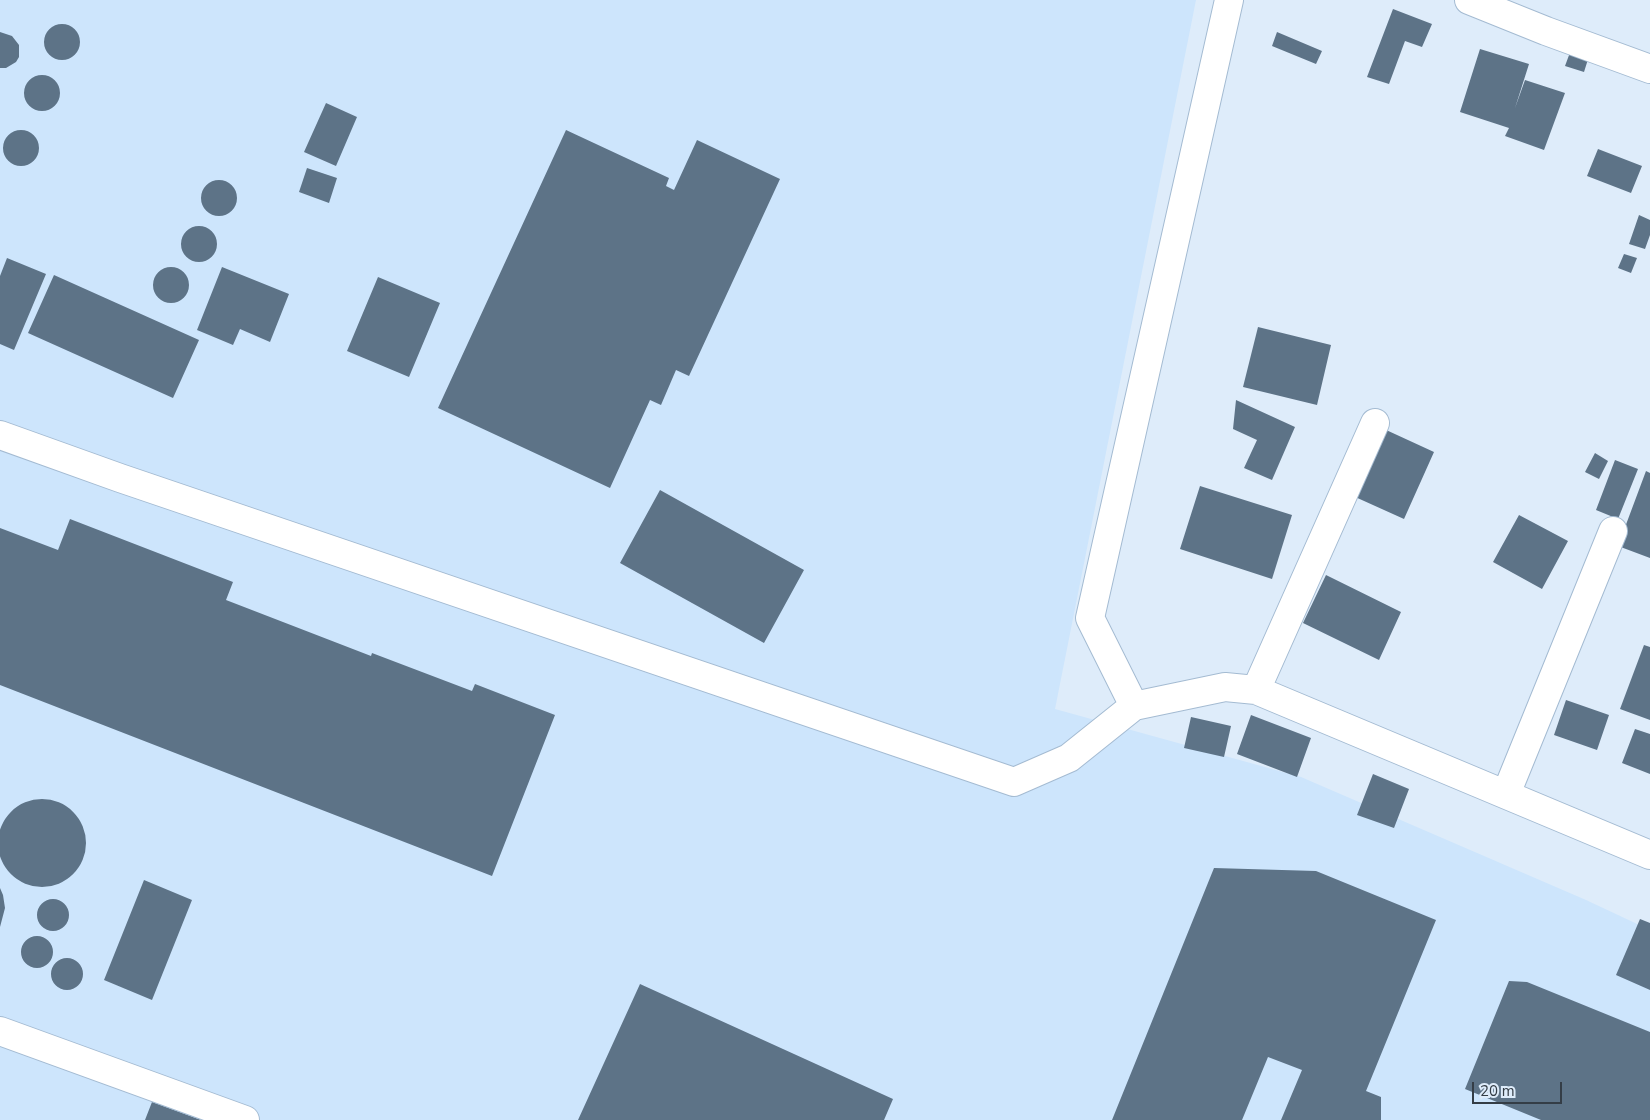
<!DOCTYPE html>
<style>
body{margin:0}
#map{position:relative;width:1650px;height:1120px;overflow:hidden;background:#deecfa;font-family:"Nunito Sans",sans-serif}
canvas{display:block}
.scale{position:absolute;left:1472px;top:1082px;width:90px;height:22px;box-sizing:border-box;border:2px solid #343d46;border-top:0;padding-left:6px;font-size:15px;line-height:18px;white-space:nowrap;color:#343d46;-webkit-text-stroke:4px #deecfa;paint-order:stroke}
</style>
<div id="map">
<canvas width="1650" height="1120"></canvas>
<div class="scale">20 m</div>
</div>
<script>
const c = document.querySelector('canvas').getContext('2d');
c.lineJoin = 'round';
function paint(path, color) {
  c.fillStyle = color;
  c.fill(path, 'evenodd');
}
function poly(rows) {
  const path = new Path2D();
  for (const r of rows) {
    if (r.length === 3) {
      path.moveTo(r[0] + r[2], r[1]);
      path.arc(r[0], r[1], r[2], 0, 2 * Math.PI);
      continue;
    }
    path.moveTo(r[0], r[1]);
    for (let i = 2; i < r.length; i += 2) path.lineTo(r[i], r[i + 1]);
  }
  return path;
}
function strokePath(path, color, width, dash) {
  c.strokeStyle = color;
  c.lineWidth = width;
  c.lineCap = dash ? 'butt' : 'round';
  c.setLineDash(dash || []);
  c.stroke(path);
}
const built = poly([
 [0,0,1196,0,1055,709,1301,777,1586,900,1650,930,1650,1120,0,1120]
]);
const building = poly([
 [1393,9,1432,24,1422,47,1405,41,1389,84,1367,77],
 [62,42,18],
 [0,32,12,36,19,45,19,57,16,62,6,68,0,68],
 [1277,32,1322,51,1316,64,1272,46],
 [1572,47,1590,53,1584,72,1565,66],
 [1480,49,1529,64,1515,108,1525,80,1565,93,1544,150,1505,136,1509,128,1460,112],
 [42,93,18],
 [326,103,357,117,336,166,304,152],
 [566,130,669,178,666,186,674,190,697,140,780,179,689,376,676,370,661,405,650,400,610,488,438,408],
 [21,148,18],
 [1598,149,1642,166,1631,193,1587,176],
 [307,168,337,178,329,203,299,192],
 [219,198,18],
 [1639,215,1650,220,1650,235,1645,249,1629,244],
 [199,244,18],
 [1624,254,1637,258,1631,273,1618,268],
 [7,258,46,274,14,350,0,344,0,276],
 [222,267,289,294,270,342,240,329,233,345,197,330],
 [171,285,18],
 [54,275,199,340,173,398,28,333],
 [378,277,440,303,409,377,347,351],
 [1258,327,1331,345,1317,405,1243,387],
 [1236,400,1295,427,1272,480,1244,468,1257,440,1233,429],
 [1384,429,1434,452,1404,519,1353,496],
 [1595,453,1608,461,1599,479,1585,472],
 [1615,460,1638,469,1618,519,1596,510],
 [1646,471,1650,473,1650,558,1618,546],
 [1200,486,1292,515,1272,579,1180,549],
 [660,490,804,570,764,643,620,563],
 [1519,515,1568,541,1542,589,1493,562],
 [70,519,233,582,226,600,371,656,372,653,472,691,475,684,555,715,492,876,0,685,0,528,58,550],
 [1326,575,1401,612,1379,660,1303,623],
 [1644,645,1650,647,1650,720,1620,709],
 [1566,700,1609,715,1597,750,1554,735],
 [1251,715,1311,738,1297,777,1237,754],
 [1191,717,1231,726,1224,757,1184,748],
 [1635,729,1650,734,1650,774,1622,763],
 [1373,774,1409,789,1394,828,1357,815],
 [42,843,44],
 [1214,868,1316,871,1436,920,1366,1091,1381,1097,1381,1120,1281,1120,1302,1070,1268,1057,1242,1120,1112,1120],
 [144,880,192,900,152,1000,104,980],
 [0,888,3,895,5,908,0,927],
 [53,915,16],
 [1640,919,1650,923,1650,990,1616,975],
 [37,952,16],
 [67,974,16],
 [1509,981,1527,982,1650,1032,1650,1120,1541,1120,1465,1089],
 [640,984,893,1099,884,1120,578,1120],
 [152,1102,201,1120,145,1120]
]);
const minor = poly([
 [1469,0,1546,31,1650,69],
 [0,435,120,478,1014,782,1069,758,1134,706,1225,687,1256,690,1650,855],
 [1256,690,1375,423],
 [1134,706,1090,618,1229,0],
 [1506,794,1613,531],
 [0,1031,245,1120]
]);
paint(built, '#cde5fc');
paint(building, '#5d7387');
strokePath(minor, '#a4bbd2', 30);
strokePath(minor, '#fff', 28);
</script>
